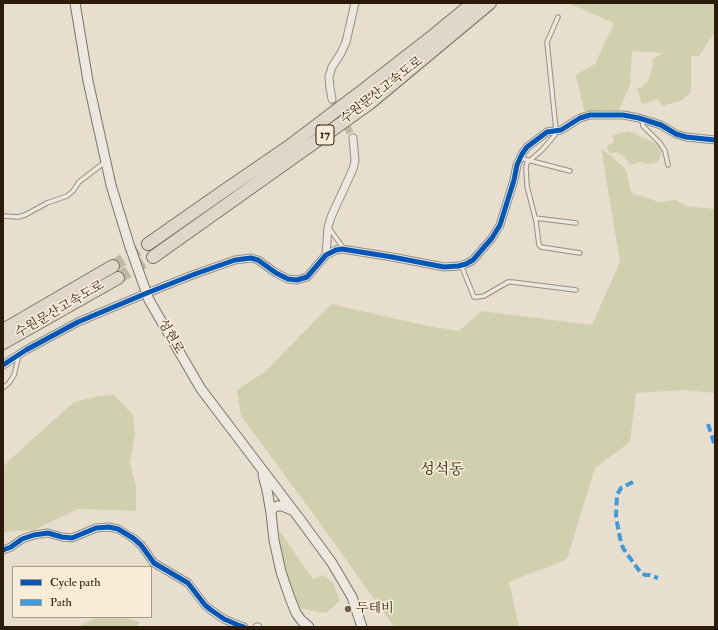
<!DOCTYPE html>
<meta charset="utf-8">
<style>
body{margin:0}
#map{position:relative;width:718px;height:630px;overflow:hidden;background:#e8dece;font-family:"IM FELL Double Pica",serif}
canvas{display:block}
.frame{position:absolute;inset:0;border:4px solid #2b1c0a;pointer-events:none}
.legend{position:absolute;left:12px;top:566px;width:140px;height:52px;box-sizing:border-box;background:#f7ecd8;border:1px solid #a59986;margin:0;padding:5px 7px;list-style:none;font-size:12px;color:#2b1c0a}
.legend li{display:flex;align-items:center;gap:8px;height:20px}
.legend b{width:20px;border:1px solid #a59986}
</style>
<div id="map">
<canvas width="718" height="630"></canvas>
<div class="frame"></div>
<ul class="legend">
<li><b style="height:5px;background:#0057b8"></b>Cycle path</li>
<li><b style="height:5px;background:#3d9bde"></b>Path</li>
</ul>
</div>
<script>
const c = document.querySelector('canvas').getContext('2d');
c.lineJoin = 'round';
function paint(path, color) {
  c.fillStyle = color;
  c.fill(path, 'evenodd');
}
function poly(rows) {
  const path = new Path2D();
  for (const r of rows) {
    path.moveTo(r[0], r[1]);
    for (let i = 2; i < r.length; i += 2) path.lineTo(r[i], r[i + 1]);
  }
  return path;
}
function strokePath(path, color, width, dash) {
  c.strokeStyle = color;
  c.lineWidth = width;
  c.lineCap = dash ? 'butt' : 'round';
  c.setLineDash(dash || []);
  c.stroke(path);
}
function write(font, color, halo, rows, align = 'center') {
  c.font = font + ' "IM FELL Double Pica","Noto Serif KR",serif';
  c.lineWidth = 3.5;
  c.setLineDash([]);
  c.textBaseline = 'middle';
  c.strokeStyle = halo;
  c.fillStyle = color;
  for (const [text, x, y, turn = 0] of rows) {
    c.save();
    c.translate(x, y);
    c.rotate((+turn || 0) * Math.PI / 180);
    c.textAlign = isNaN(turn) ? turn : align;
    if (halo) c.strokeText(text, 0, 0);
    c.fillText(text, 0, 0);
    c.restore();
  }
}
const green = poly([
 [568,3,715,3,715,32,699,56,691,56,691,90,690,93,687,96,680,101,662,106,658,99,642,104,637,89,642,87,649,79,652,69,653,59,663,53,632,51,630,85,619,110,584,111,576,75,595,64,614,23],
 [629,131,647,139,658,145,660,147,662,151,660,159,657,162,651,164,640,162,633,164,630,164,628,162,625,157,616,152,611,154,608,151,607,146,614,142,613,136,614,135],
 [601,148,626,169,631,193,659,202,676,200,686,206,715,209,715,393,684,390,636,393,630,442,595,468,567,559,509,582,519,627,394,627,320,523,241,416,237,390,266,371,331,304,423,325,459,331,481,311,592,325,620,262],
 [114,395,133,415,135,434,130,463,136,487,136,511,78,509,34,530,3,532,3,466,74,402,99,396],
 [279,530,313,579,324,575,333,583,340,601,326,613,299,608,285,572,280,542],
 [99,617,123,617,139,622,138,627,78,627]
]);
const streetTunnel = poly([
 [332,99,353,138]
]);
const highwayTunnel = poly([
 [113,266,148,244],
 [118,278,153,257]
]);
const lane = poly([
 [558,17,547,42,556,130,555,135,542,150,527,163,526,168,527,186,536,221,539,245,541,247,580,253],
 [642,120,643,126,660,143,665,151,668,165],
 [520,158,570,171],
 [3,216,18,217,25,215,47,203,67,196,73,191,79,182,105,162],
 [535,218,576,223],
 [329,228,344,249],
 [461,265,474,297,477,297,484,296,508,282,512,282,576,290],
 [3,388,9,383,14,375,19,355]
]);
const street = poly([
 [332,99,330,88,329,77,332,67,341,53,346,42,355,3],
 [326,255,328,227,331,217,353,169,355,161,353,138],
 [3,365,26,350,78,322,147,293,195,274,235,260,251,258,258,260,276,273,288,279,297,280,307,277,326,255,336,250,342,249,392,257,444,267,458,266,466,264,473,260,492,238,500,225,514,180,517,165,522,154,527,147,547,132,561,130,580,118,590,115,623,115,639,118,661,125,676,134,686,137,715,140],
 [3,550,11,547,22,539,34,535,48,533,62,537,72,538,96,528,109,527,118,529,133,538,141,545,154,563,188,583,205,605,211,610,224,619,238,625,244,627],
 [257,627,258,627]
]);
const secondary = poly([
 [75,3,88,81,111,185,129,244,149,300,201,389,299,518,332,563,352,597,362,627],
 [263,475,267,490,271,513,272,509,277,506,282,506,292,510],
 [271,513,274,540,281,572,290,598,296,613,301,620,309,627]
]);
const highway = poly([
 [148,244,221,193,288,147,362,91,434,35,473,3],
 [153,257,370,103,490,3],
 [3,330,113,266],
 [3,343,118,278]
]);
const quiet = poly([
 [708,424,715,446],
 [633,482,621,488,617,495,616,517,620,538,623,548,627,554,641,573,645,575,649,575,658,578]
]);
const cycleway = poly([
 [3,365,26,350,78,322,147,293,195,274,235,260,251,258,258,260,276,273,288,279,297,280,307,277,326,255,336,250,342,249,392,257,444,267,458,266,466,264,473,260,492,238,500,225,514,180,517,165,522,154,527,147,547,132,561,130,580,118,590,115,623,115,639,118,661,125,676,134,686,137,715,140],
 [3,550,11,547,22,539,34,535,48,533,62,537,72,538,96,528,109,527,118,529,133,538,141,545,154,563,188,583,205,605,211,610,224,619,238,625,244,627]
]);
const markers = [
 [348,609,4,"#6d604f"]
];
const shields = [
 [325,135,18]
];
const shieldNames = [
 ["17",325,135]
];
const streetNames = [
 ["수원문산고속도로",382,91,-38],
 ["수원문산고속도로",60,310,-30],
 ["성현로",170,337,60]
];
const poiNames = [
 ["두테비",356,609]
];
const quarterNames = [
 ["성석동",442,471]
];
paint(green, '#d0cfae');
strokePath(streetTunnel, '#c2b7a7', 7, [7, 3.5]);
strokePath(highwayTunnel, '#c2b7a7', 12, [12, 6]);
strokePath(lane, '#958e82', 5.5);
strokePath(street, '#958e82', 9);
strokePath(secondary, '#7a7368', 11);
strokePath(highway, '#7a7368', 14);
strokePath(lane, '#ece7df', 3.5);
strokePath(street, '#ece7df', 7);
strokePath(secondary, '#ece7df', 9);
strokePath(highway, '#e0d7ca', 12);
strokePath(quiet, '#3d9bde', 4, [8, 4]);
strokePath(cycleway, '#0057b8', 5);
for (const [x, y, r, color] of markers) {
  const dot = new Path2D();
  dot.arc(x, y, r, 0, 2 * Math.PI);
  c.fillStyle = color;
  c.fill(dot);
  strokePath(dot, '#f7ecd8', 1.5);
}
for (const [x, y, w] of shields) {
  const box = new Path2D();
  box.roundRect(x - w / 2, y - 10, w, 20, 3);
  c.fillStyle = '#f7ecd8';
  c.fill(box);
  strokePath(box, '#2b1c0a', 1);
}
write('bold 12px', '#2b1c0a', null, shieldNames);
write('13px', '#2b1c0a', '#f7ecd8', streetNames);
write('13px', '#2b1c0a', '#f7ecd8', poiNames, 'left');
write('15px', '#2b1c0a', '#f7ecd8', quarterNames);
</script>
